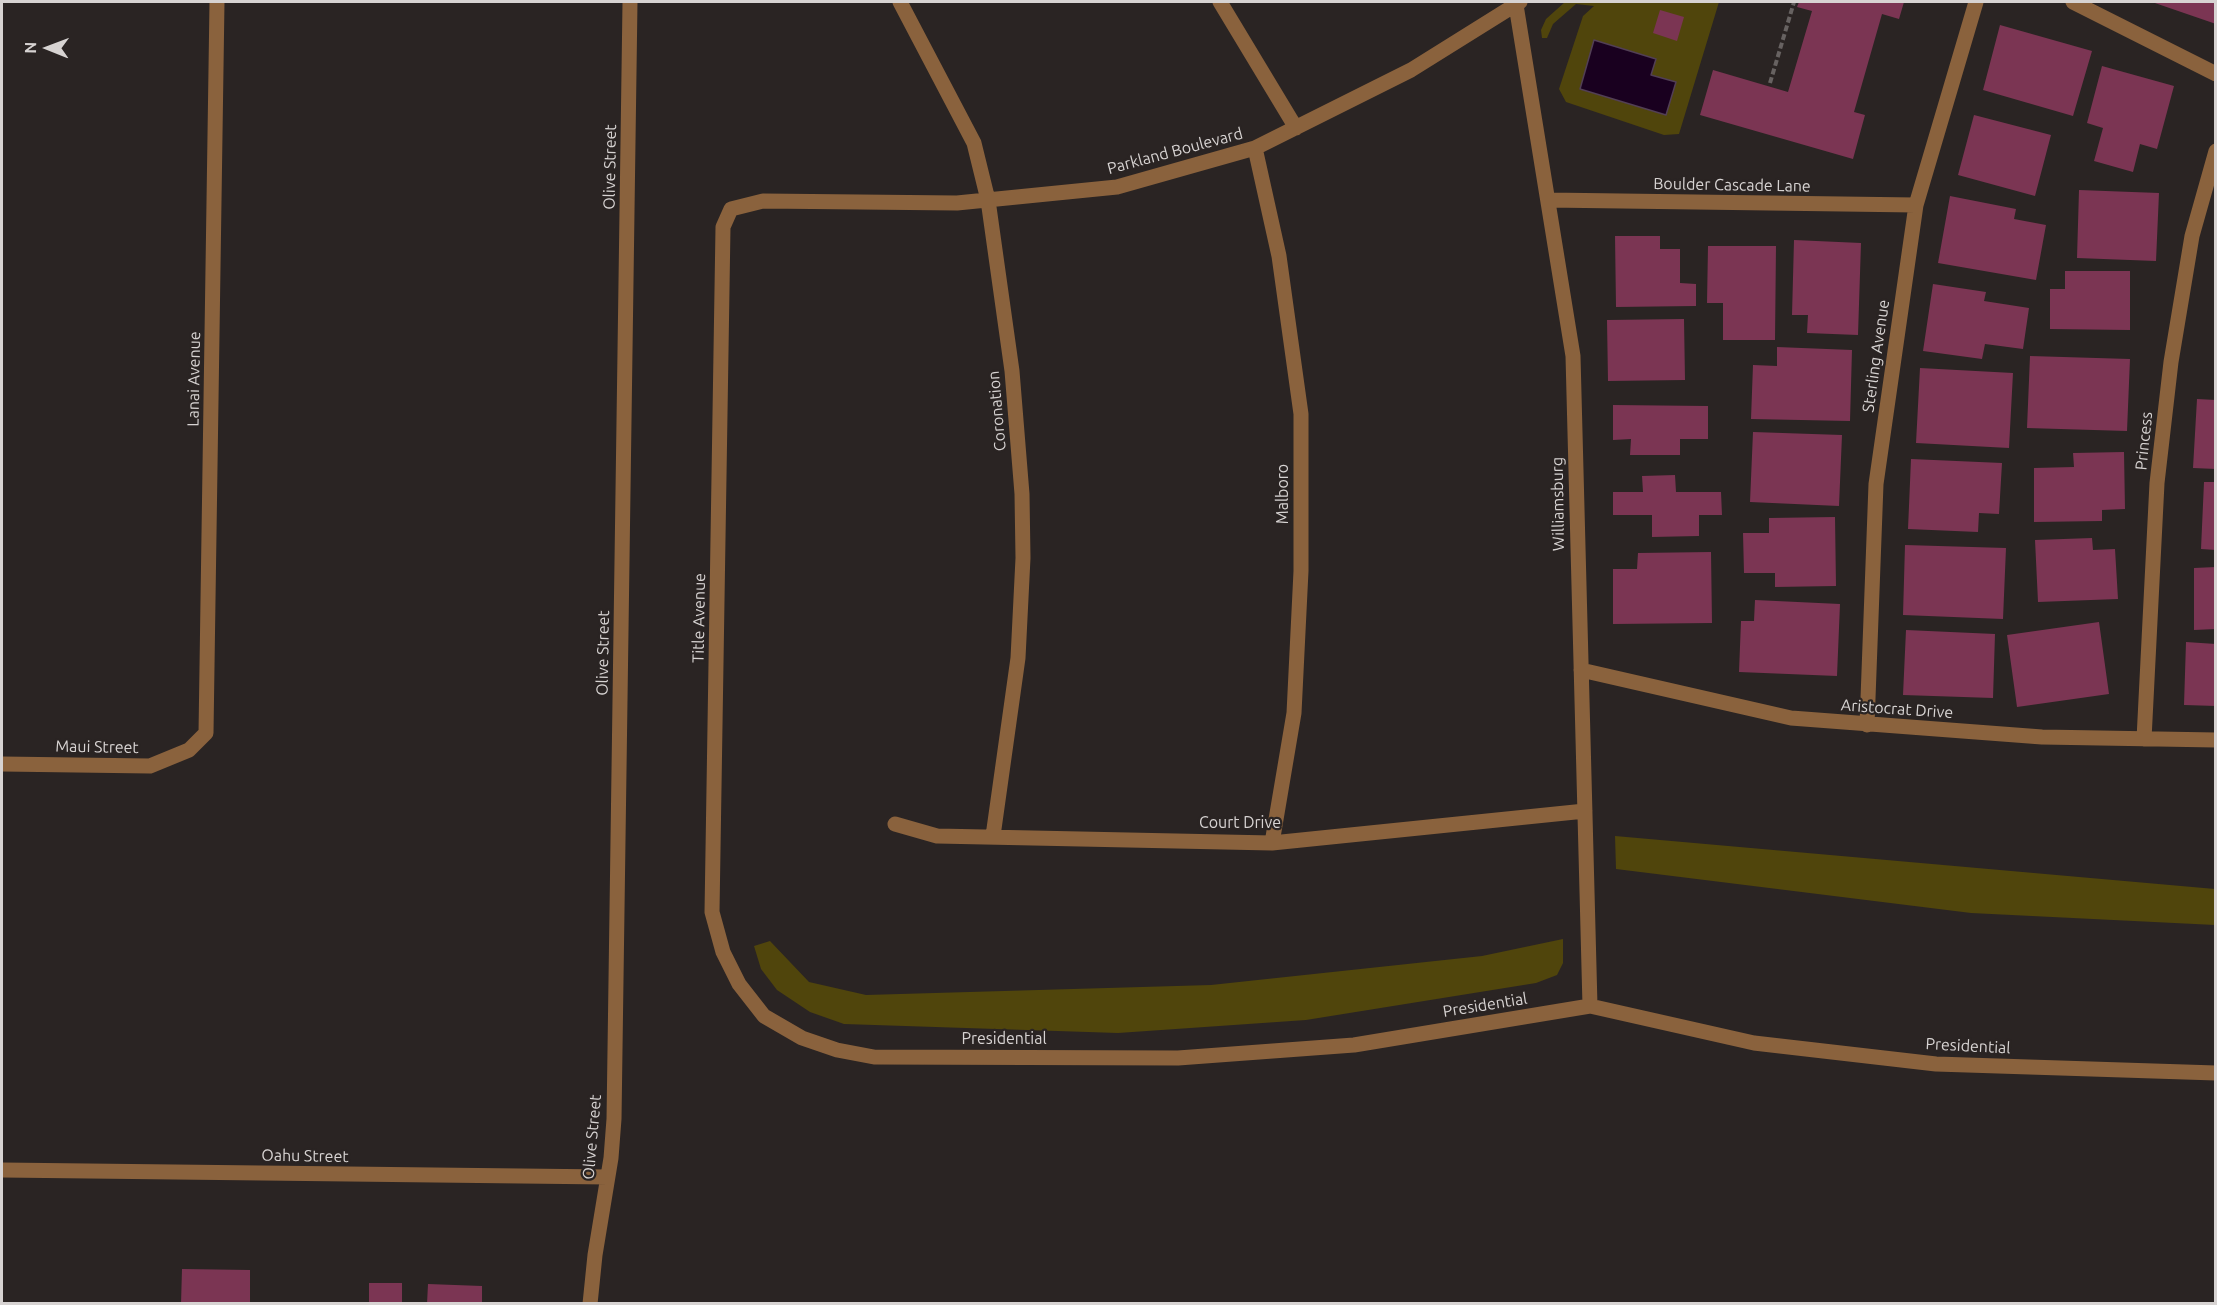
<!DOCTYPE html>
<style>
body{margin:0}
#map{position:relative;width:2217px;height:1305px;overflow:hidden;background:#2a2423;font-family:Ubuntu,sans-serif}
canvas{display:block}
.frame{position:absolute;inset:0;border:3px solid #d7d3d2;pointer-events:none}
.north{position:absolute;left:18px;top:18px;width:60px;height:60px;-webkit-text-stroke:4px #2a2423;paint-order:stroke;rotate:271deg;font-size:16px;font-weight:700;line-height:24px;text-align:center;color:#d7d3d2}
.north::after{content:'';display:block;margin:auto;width:21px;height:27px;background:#d7d3d2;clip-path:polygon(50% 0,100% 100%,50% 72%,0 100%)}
</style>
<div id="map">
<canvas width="2217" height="1305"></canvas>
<div class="frame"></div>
<div class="north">N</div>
</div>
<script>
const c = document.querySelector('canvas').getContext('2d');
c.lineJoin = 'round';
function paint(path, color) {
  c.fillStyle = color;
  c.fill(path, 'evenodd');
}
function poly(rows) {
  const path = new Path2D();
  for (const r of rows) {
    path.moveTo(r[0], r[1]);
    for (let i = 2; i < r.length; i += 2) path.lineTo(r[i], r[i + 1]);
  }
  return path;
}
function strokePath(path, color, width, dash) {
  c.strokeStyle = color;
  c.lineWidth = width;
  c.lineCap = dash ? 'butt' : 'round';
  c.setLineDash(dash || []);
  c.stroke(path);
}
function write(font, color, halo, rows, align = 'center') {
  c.font = font + ' Ubuntu,sans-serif';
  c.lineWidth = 4.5;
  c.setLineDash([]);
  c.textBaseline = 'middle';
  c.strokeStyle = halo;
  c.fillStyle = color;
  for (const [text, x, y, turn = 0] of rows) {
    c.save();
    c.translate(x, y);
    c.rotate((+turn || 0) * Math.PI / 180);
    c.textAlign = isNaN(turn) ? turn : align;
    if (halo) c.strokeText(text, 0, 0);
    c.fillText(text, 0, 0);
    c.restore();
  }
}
const green = poly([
 [1565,2,1719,2,1679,134,1664,135,1566,102,1559,89,1583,16,1594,6,1576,4,1553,24,1547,38,1542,38,1541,30,1546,19],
 [1615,836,2215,889,2215,925,1971,913,1616,869],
 [1563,939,1563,963,1557,975,1536,983,1306,1020,1118,1033,844,1024,810,1012,777,990,761,969,754,946,770,941,809,982,866,995,1211,985,1482,956]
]);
const water = poly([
 [1594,40,1656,59,1651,75,1676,82,1666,115,1580,89,1594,40]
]);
const building = poly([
 [1799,2,1904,2,1899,19,1882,14,1854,112,1865,115,1853,159,1700,115,1713,70,1788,92,1812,11,1797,7],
 [2152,2,2216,2,2216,24],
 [1660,10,1684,17,1677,41,1653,33],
 [2000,25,2092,51,2073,116,1983,90],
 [2102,66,2174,86,2157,149,2140,144,2133,172,2094,161,2103,128,2087,123],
 [1974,115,2051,135,2035,196,1958,175],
 [2079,190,2159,193,2156,261,2077,258],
 [1950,196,2016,209,2014,219,2046,225,2036,280,1938,263],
 [1615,236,1660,236,1660,249,1680,249,1680,283,1696,284,1696,306,1616,307],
 [1794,240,1861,243,1858,335,1807,333,1808,315,1792,315],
 [1708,246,1776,246,1775,340,1723,340,1723,303,1707,303],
 [2065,271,2130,271,2130,330,2050,329,2050,289,2065,289],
 [1933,284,1986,292,1984,301,2029,308,2023,349,1985,344,1982,359,1923,351],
 [1684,319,1685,380,1608,381,1607,320],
 [1777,347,1852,350,1850,421,1751,419,1753,365,1777,366],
 [2030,356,2130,359,2127,431,2027,428],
 [1920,368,2013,373,2009,448,1916,443],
 [2197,399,2216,400,2216,469,2193,468],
 [1613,405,1708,406,1708,439,1680,439,1680,455,1630,455,1631,439,1613,440],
 [1753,432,1842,435,1839,506,1750,502],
 [2124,452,2125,509,2102,510,2102,521,2034,522,2034,468,2074,467,2073,453],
 [1911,459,2002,463,1999,514,1979,513,1978,532,1908,529],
 [1675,475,1676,492,1721,492,1722,515,1699,515,1699,536,1652,537,1652,515,1613,515,1613,492,1643,492,1642,476],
 [2204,482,2216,482,2216,550,2201,549],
 [1835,517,1836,586,1775,587,1775,573,1744,573,1743,533,1769,533,1769,518],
 [2092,538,2093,550,2115,549,2118,599,2038,602,2035,540],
 [1905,545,2006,548,2003,619,1903,615],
 [1711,552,1712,623,1613,624,1613,569,1637,569,1638,553],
 [2216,567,2216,629,2194,630,2194,568],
 [1755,600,1840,604,1837,676,1739,672,1741,621,1754,621],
 [2099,622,2109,694,2017,707,2007,635],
 [1906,630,1995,634,1993,698,1903,695],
 [2186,642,2216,644,2216,706,2184,705],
 [182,1269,250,1270,250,1304,181,1304],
 [369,1283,402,1283,402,1304,369,1304],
 [428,1284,482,1286,482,1304,427,1304]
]);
const path = poly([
 [1770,83,1794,2]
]);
const minor = poly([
 [900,2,974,143,988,200,1012,371,1022,494,1023,558,1018,658,993,836],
 [1220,2,1296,128],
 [1520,2,1411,70,1255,148,1117,187,957,203,763,201,731,209,723,227,712,912,723,952,739,984,764,1016,802,1038,837,1050,874,1057,1178,1058,1354,1045,1590,1006,1754,1043,1936,1064,2216,1073],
 [2073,2,2216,74],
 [1516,5,1573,356,1590,1006],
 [1255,148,1279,256,1301,414,1301,571,1294,713,1272,843],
 [1548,200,1916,205],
 [1581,670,1791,718,2042,737,2216,740],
 [1867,725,1876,484,1916,205,1976,2],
 [2144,739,2157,483,2171,362,2192,236,2216,151],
 [2,764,150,766,189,750,206,733,217,2],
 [895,824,937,836,1272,843,1585,811],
 [2,1170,608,1177],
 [590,1304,595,1255,611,1158,614,1119,630,2]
]);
const streetNames = [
 ["Parkland Boulevard",1175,151,-15],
 ["Olive Street",610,167,-89],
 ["Boulder Cascade Lane",1732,185,1],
 ["Sterling Avenue",1876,356,-82],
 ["Lanai Avenue",194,379,-89],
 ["Coronation",997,411,-95],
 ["Princess",2144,441,-84],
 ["Malboro",1283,494,-90],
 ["Williamsburg",1558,504,-91],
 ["Title Avenue",699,618,-89],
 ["Olive Street",603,653,-89],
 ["Aristocrat Drive",1897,709,4],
 ["Maui Street",97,747,1],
 ["Court Drive",1240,823],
 ["Presidential",1485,1005,-9],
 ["Presidential",1004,1039],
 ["Presidential",1968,1046,3],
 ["Olive Street",592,1137,-85],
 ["Oahu Street",305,1156,1]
];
paint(green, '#50450c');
paint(water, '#19001f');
strokePath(water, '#523f55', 1.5);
paint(building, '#7b3553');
strokePath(path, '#676261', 4, [6, 3]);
strokePath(minor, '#8a623d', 15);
write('16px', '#d7d3d2', '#2a2423', streetNames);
</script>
